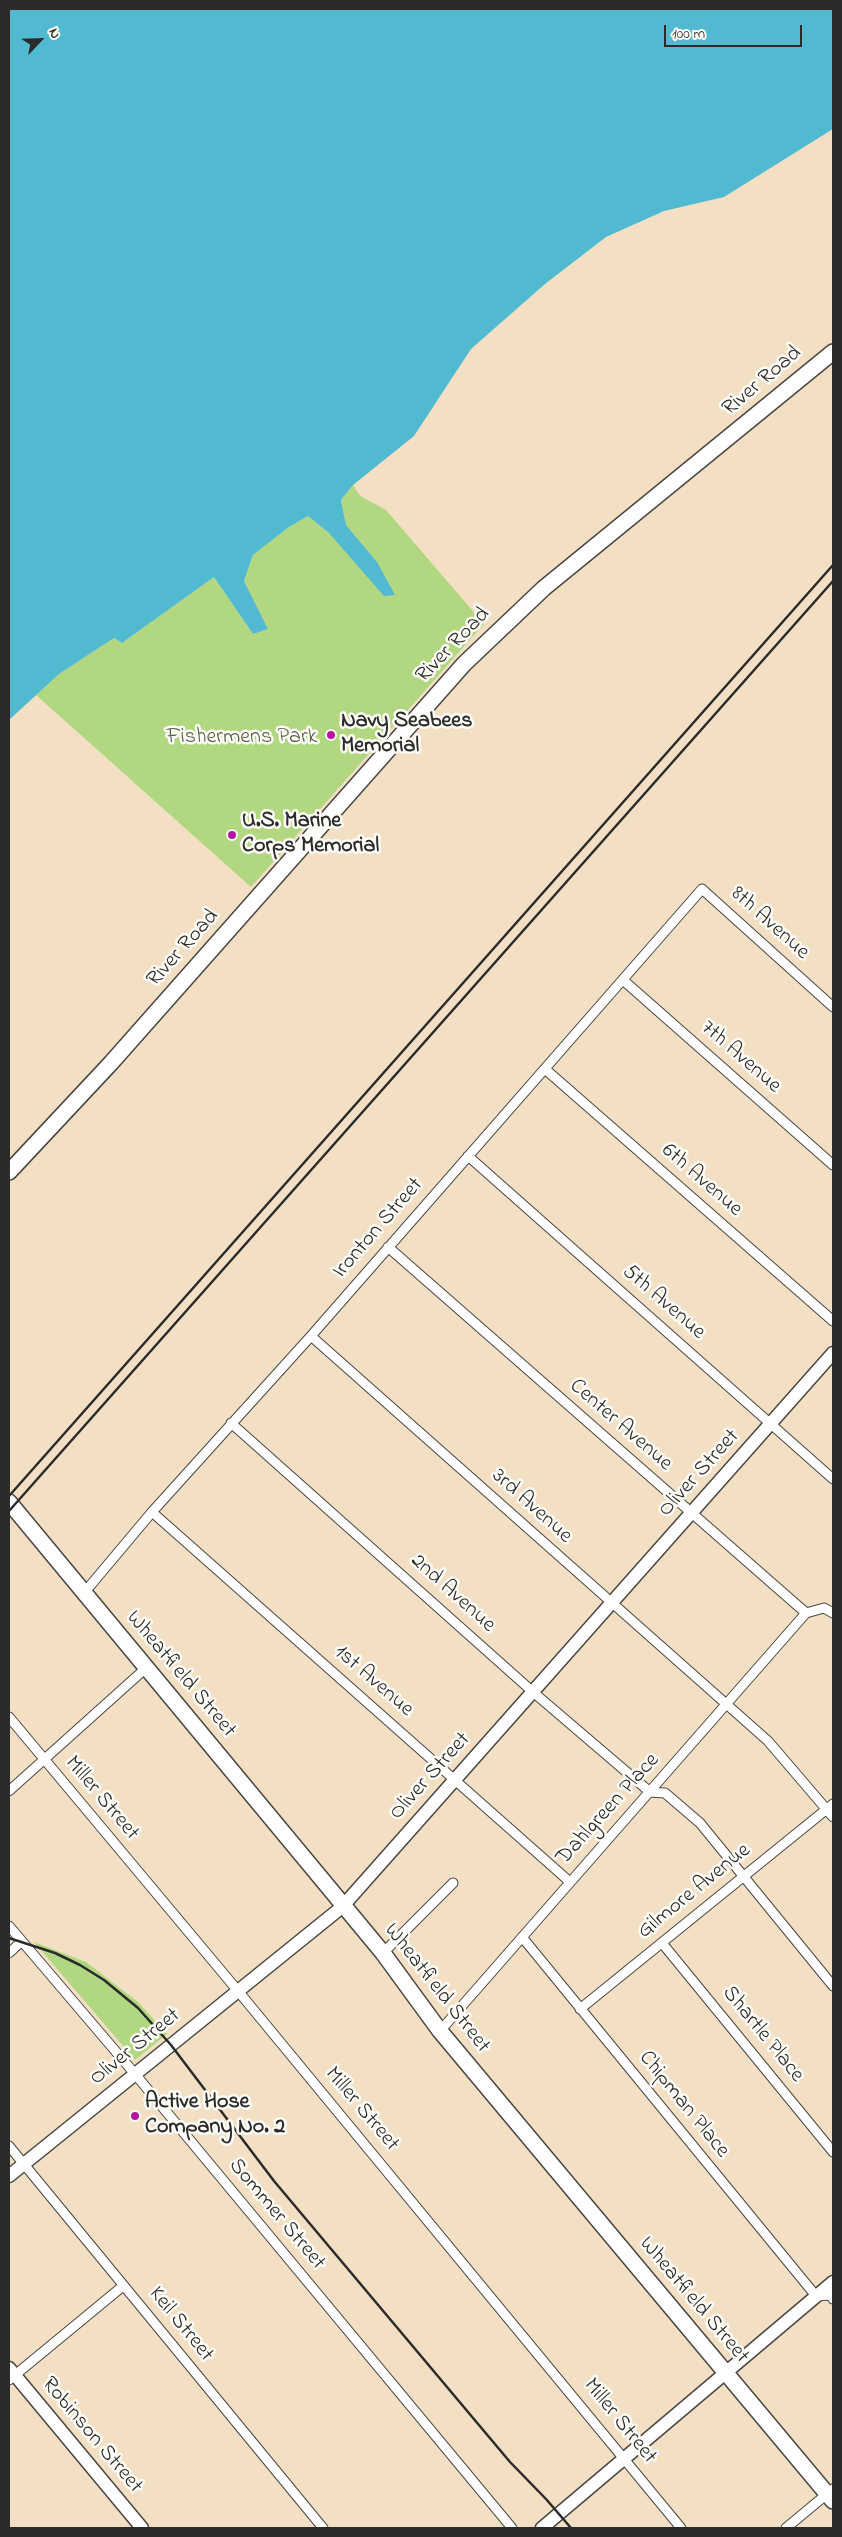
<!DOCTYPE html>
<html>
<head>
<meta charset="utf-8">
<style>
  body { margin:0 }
  #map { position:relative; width:842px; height:2537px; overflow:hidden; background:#f3e0c4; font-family:"Indie Flower",sans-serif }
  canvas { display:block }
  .frame { position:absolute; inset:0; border:10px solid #2b2b2b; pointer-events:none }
  .north { position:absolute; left:15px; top:15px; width:50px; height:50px; -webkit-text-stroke:4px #fdfcf7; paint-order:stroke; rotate:66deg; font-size:14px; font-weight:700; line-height:20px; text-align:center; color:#2b2b2b }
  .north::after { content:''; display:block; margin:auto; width:18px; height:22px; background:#2b2b2b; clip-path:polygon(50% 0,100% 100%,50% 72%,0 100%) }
  .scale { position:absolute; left:664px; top:25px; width:138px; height:22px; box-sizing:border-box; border:2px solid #2b2b2b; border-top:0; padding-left:6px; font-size:15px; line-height:18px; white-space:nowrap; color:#2b2b2b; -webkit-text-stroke:4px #fdfcf7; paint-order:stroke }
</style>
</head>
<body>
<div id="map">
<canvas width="842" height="2537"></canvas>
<div class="frame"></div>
<div class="north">N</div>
<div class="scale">100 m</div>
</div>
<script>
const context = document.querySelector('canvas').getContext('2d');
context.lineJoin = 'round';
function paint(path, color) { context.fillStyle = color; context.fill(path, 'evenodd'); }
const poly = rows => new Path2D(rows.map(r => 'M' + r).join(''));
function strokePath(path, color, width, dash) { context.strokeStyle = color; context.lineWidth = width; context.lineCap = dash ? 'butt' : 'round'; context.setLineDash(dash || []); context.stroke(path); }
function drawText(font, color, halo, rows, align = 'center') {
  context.font = font + ' "Indie Flower",sans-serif'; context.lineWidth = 5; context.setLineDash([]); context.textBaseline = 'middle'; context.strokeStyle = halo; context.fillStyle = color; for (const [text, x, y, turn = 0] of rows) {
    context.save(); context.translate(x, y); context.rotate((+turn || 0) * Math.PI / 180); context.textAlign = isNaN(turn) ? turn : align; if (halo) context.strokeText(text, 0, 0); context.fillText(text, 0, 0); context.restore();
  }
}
paint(poly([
  [353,485,360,496,386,510,484,624,251,887,36,695,59,674,114,638,122,643,214,577,253,634,268,629,244,581,253,555,289,527,308,516,329,533,377,562,346,525,341,500],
  [34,1942,86,1962,138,2002,167,2034,135,2060]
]), '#b1d781');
paint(poly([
  [9,9,833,9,833,129,724,197,664,211,606,237,545,284,471,349,414,436,353,485,341,500,346,525,377,562,395,595,384,596,329,533,308,516,289,527,253,555,244,581,268,629,253,634,214,577,122,643,114,638,59,674,9,720]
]), '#52bad0');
const street = poly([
  [623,980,833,1165],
  [545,1069,833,1321],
  [468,1156,833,1479],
  [388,1247,806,1613,824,1608,833,1613],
  [311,1336,768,1741,833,1817],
  [231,1423,533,1692,650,1792,665,1793,700,1823,833,1986],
  [152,1512,570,1882],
  [84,1593,152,1512,311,1336,702,889,833,1007],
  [9,1717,238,1991,681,2528],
  [9,1791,146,1668],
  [9,1926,135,2074,512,2528],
  [522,1937,816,2296,831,2295,833,2299],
  [662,1943,833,2152],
  [9,1953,21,1942],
  [383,1953,453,1883],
  [580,2009,833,1804],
  [440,2031,806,1613],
  [9,2146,323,2528],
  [9,2380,123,2286],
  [786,2528,833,2489]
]);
const secondary = poly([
  [9,2176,342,1907,833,1353],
  [9,2368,142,2528],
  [542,2528,833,2282]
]);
const primary = poly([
  [9,1172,111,1063,464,664,544,588,833,352],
  [9,1502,383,1953,440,2031,833,2501]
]);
strokePath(street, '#494642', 11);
strokePath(secondary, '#494642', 15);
strokePath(primary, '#494642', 18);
strokePath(street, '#fff', 9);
strokePath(secondary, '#fff', 12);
strokePath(primary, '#fff', 15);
strokePath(poly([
  [9,1496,833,565],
  [9,1511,833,581],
  [9,1938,55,1953,80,1965,104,1980,138,2008,171,2045,274,2181,510,2462,546,2499,571,2528]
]), '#2b2b2b', 2.5);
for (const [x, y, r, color] of [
  [331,735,5,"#b5179e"],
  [232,835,5,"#b5179e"],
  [135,2116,5,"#b5179e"]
]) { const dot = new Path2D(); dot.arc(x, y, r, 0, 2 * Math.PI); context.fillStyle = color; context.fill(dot); strokePath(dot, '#fdfcf7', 2); }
drawText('22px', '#2b2b2b', '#fdfcf7', [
  ["River Road",763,382,-40],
  ["River Road",454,646,-46],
  ["8th Avenue",769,924,42],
  ["River Road",184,949,-48],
  ["7th Avenue",740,1058,41],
  ["6th Avenue",701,1181,41],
  ["Ironton Street",379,1229,-49],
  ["5th Avenue",663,1303,41],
  ["Center Avenue",620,1426,41],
  ["Oliver Street",700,1474,-48],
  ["3rd Avenue",531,1507,42],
  ["2nd Avenue",452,1594,42],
  ["Wheatfield Street",180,1675,50],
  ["1st Avenue",373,1682,41],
  ["Oliver Street",431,1777,-48],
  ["Miller Street",101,1799,50],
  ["Dahlgreen Place",609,1810,-48],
  ["Gilmore Avenue",695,1892,-39],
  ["Wheatfield Street",436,1989,52],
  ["Shartle Place",762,2035,51],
  ["Oliver Street",136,2048,-39],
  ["Chipman Place",683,2105,51],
  ["Miller Street",361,2110,50],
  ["Sommer Street",276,2215,50],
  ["Wheatfield Street",693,2301,50],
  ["Keil Street",180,2325,51],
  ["Miller Street",619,2422,51],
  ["Robinson Street",91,2436,50]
]);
drawText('bold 22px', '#2b2b2b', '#fdfcf7', [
  ["Navy Seabees",341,722],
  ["Memorial",341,747],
  ["U.S. Marine",242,822],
  ["Corps Memorial",242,847],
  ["Active Hose",145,2103],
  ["Company No. 2",145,2128]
], 'left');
drawText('22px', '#535f45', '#fdfcf7', [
  ["Fishermens Park",242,738]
]);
</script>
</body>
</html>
